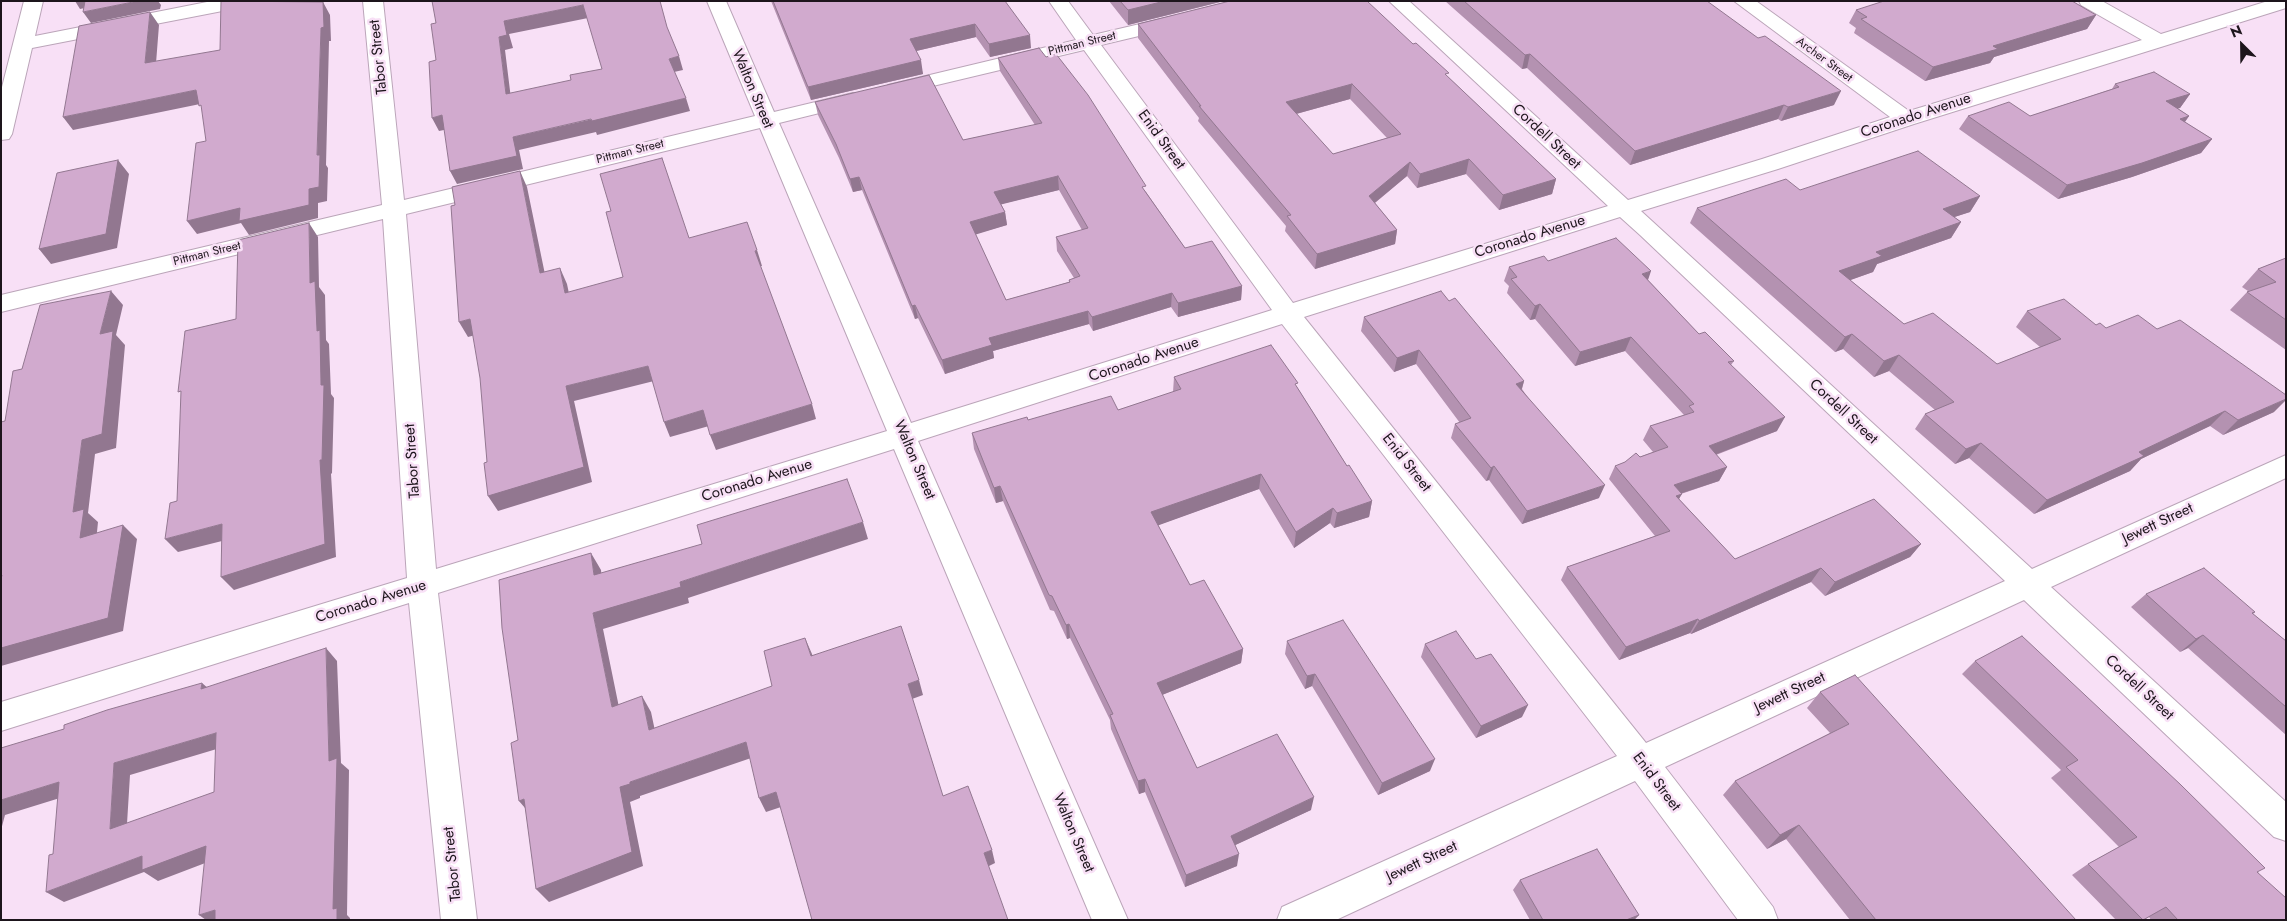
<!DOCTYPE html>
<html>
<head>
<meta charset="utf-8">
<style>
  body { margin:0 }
  #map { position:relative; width:2287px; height:921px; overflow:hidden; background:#f8e0f6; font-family:Jost,sans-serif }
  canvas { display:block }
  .frame { position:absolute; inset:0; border:2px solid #1d151c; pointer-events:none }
  .north { position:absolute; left:2217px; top:20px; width:50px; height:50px; -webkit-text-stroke:4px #f8e0f6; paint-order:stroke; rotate:337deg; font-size:14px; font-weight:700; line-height:20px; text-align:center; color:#1d151c }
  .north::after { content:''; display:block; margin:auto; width:18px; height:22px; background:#1d151c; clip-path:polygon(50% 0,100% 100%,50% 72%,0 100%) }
</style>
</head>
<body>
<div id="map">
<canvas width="2287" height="921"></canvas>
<div class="frame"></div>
<div class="north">N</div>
</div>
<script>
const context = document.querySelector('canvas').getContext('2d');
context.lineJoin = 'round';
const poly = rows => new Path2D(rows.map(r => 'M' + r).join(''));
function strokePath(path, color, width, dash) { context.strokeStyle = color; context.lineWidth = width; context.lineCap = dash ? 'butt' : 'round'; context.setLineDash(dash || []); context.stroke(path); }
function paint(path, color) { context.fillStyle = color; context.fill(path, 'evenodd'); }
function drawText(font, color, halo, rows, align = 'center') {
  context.font = font + ' Jost,sans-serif'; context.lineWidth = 5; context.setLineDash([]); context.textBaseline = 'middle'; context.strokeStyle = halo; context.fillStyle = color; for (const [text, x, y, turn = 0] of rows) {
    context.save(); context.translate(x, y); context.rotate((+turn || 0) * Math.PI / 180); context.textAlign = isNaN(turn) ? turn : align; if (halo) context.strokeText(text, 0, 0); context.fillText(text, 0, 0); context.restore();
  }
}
const minor = poly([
  [24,1,43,1,35,36,212,1,252,1,250,5,243,7,32,48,12,134,9,139,1,140,1,91,24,1],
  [363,1,383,1,404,200,755,116,707,1,726,1,774,112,853,93,860,95,863,99,860,103,779,123,911,423,1272,310,1084,50,895,95,888,93,885,89,888,85,1076,40,1049,1,1068,1,1093,35,1174,16,1181,18,1184,22,1181,26,1101,45,1293,303,1608,206,1389,1,1409,1,1628,200,1762,159,1890,117,1734,1,1756,1,1909,111,2142,40,2081,5,2079,1,2102,1,2161,34,2268,1,2286,1,2286,8,1914,124,1778,169,1641,211,2032,569,2286,455,2286,478,2051,587,2286,802,2286,841,2274,837,2024,600,1665,767,1773,907,1778,920,1738,920,1635,781,1336,920,1277,920,1282,907,1617,756,1282,324,918,441,1128,920,1092,920,894,449,438,593,477,920,441,920,409,603,1,731,1,702,407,578,383,219,1,312,1,295,382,205,363,1],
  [760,128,887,431,436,569,406,214,760,128],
  [1620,217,1640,235,2005,581,1646,743,1304,317,1620,217]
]);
strokePath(minor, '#bba5b9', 2);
paint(minor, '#fff');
paint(poly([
  [771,1,1005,1,1031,48,990,57,976,37,916,51,923,74,811,100],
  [1109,1,1224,1,1128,25],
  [1445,1,1707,1,1834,105,1781,121,1778,119,1630,165,1527,68,1522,69],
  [1856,10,2096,15,2087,29,1994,57,1990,63,1925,81,1854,33,1856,28,1849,23],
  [1138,24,1448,77,1556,179,1552,194,1499,210,1466,174,1417,188,1407,176,1375,203,1397,230,1395,244,1315,269,1285,231,1286,226,1198,121,1199,118,1138,38],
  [1350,99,1387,138,1333,154,1296,114],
  [998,58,1146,192,1185,248,1242,286,1241,300,1178,317,1171,307,1093,331,1089,324,993,351,994,358,945,374,918,318,915,319,862,190,853,192,839,158,818,115,815,102,963,140,1035,125,1000,71],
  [1059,190,1082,230,1056,237,1057,251,1074,278,1069,280,1069,282,1006,300,975,234,1007,225,1005,212,1001,204],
  [2115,84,2190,94,2180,108,2177,108,2189,116,2185,122,2212,139,2201,153,2132,177,2058,199,1959,129,1968,116,2030,116,2112,89],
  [1800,190,1980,196,1970,212,1954,217,1961,222,1951,238,1877,264,1873,272,1850,280,1904,324,1997,364,2040,347,2016,327,2027,311,2096,325,2106,328,2274,412,2223,435,2210,426,2141,459,2130,471,2034,514,1969,458,1955,464,1915,429,1925,414,1935,410,1889,371,1874,377,1843,349,1835,352,1690,223,1697,208],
  [2286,258,2286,350,2230,310,2248,291,2242,287,2258,269],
  [1548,261,1648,280,1699,334,1734,361,1731,365,1777,431,1716,455,1727,467,1719,481,1681,494,1679,499,1735,559,1921,544,1910,557,1825,596,1811,582,1691,634,1690,633,1619,660,1561,580,1567,567,1655,536,1609,479,1615,466,1653,452,1643,440,1650,426,1684,415,1625,351,1575,366,1535,319,1530,320,1507,293,1509,286,1504,281,1509,267],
  [1364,317,1524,381,1522,389,1599,498,1522,524,1489,480,1486,481,1451,438,1455,424,1460,423,1416,364,1394,372,1361,331],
  [1174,377,1297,387,1347,466,1372,501,1369,517,1334,528,1330,523,1294,548,1259,489,1158,525,1190,585,1243,649,1241,663,1162,695,1197,768,1311,810,1235,845,1237,866,1185,887,1145,792,1139,794,1111,729,1110,720,1070,638,1067,639,1054,611,1050,610,1003,501,996,503,974,449,972,433,1118,410,1173,392],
  [2146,594,2255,612,2253,614,2286,641,2286,735,2188,648,2180,652,2131,607],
  [1287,641,1430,771,1378,795,1312,686,1305,689,1285,654],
  [1425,644,1476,659,1522,717,1476,738,1421,657],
  [1975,661,2258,872,2286,920,2151,920,2149,917,2144,920,2116,920,2072,875,2088,864,2119,847,2051,778,2061,770,1962,674],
  [1820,692,2076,920,1850,920,1786,839,1767,849,1723,795,1735,781,1830,733,1807,708],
  [1520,880,1639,915,1634,920,1530,920,1513,890]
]), '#b492b1');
paint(poly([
  [75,1,91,1,94,6,80,9],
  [138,1,158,1,161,5,160,9,91,23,83,12],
  [1165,1,1224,1,1128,25,1128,10],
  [323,2,330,15,331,41,329,41,326,165,328,168,327,201,318,203,318,218,249,235,241,223,197,234,187,221,309,189,317,155,321,28],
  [583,5,588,18,509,34,513,48,505,50,512,107,506,94,499,37,504,21],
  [150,12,159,25,155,76,145,63],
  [2096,15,2087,29,1994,57,1990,63,1925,81,1933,67,1993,46],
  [975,24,976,37,912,52,910,39],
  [1030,35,1031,48,990,57,989,44],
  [1530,54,1527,68,1522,69,1525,55],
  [679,56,683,70,674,72,669,59],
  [921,60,923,74,811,100,808,87],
  [1352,84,1350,99,1285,117,1286,102],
  [196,90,205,103,73,130,63,117],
  [1841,91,1834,105,1781,121,1788,107],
  [2190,94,2180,108,2156,115,2166,101],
  [686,98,690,111,597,135,596,132,519,150,523,169,457,184,450,171,513,137],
  [1784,105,1778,119,1630,165,1635,151],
  [442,115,449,129,439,131,432,118],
  [2189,116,2179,130,2180,119],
  [2212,139,2201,153,2132,177,2058,199,2067,185],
  [1469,159,1466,174,1417,188,1420,174],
  [118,160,129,174,117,248,51,264,39,249],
  [1410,162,1407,176,1366,210,1369,196],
  [520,171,527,187,548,289,540,273],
  [1058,176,1059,190,995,206,994,192],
  [859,177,862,190,853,192,850,179],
  [1556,179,1552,194,1499,210,1503,195],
  [1980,196,1970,212,1933,224,1943,209],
  [1005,212,1007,225,971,236,970,222],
  [1961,222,1951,238,1877,264,1873,272,1831,287,1839,271,1876,252],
  [309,223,318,237,319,287,325,295,326,340,329,344,331,394,334,398,332,473,331,474,336,557,234,590,221,577,320,460,321,385,317,331,310,283],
  [1397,230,1395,244,1315,269,1317,254],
  [757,250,762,266,760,266,755,251],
  [560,268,567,284,572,308,565,293],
  [1651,271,1646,286,1642,274],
  [1242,286,1241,300,1178,317,1178,303],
  [111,291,123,305,116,335,125,345,116,448,95,454,88,513,98,522,95,552,80,538,73,512,82,440,100,334],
  [1172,293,1171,307,1093,331,1092,317],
  [1540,304,1535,319,1530,320,1535,306],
  [915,305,918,318,915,319,912,306],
  [1088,311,1089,324,993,351,994,358,945,374,942,360,989,338],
  [470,319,479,334,468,337,459,322],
  [1852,334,1843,349,1835,352,1845,337],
  [1631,337,1625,351,1575,366,1580,352],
  [1419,350,1416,364,1394,372,1397,358],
  [1899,355,1889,371,1874,377,1884,361],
  [648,366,654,381,574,401,592,482,498,511,488,496,566,386],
  [1524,381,1520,395,1516,384],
  [2286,399,2286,400,2274,412,2223,435,2238,420],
  [812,404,816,419,716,450,710,435],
  [703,410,709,426,670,437,664,422],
  [2225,411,2210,426,2141,459,2130,471,2034,514,2047,500,2139,452],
  [1785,417,1777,431,1701,460,1709,446],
  [1981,443,1969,458,1955,464,1966,449],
  [1494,466,1489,480,1486,481,1491,468],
  [1727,467,1719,481,1667,498,1674,485],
  [1261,474,1259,489,1151,528,1151,512],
  [1605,485,1599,498,1522,524,1527,511],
  [1000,486,1003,501,996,503,994,488],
  [1682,494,1674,507,1676,496],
  [1372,501,1369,517,1334,528,1337,513],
  [1333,508,1330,523,1294,548,1296,532],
  [863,522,868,539,688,598,689,603,603,629,622,722,612,707,593,613,680,582],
  [222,524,234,538,178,552,165,539],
  [123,525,137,539,123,631,1,666,1,648],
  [1921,544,1910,557,1825,596,1835,582],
  [591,553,601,570,603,591,594,575],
  [1821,568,1811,582,1691,634,1699,621],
  [1698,619,1690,633,1619,660,1626,647],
  [1069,624,1070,638,1067,639,1066,625],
  [2203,635,2188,648,2180,652,2196,639],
  [805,638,812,654,817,672,811,656],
  [326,648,337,661,341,763,349,770,347,915,350,918,350,920,337,920,333,909],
  [1243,649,1241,663,1157,697,1157,683],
  [1315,674,1312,686,1305,689,1307,676],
  [919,680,923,695,912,699,908,684],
  [202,683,216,695,201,689],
  [642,696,651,712,658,745,649,730],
  [1528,705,1522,717,1476,738,1481,726],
  [216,733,230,745,130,775,126,840,110,829,114,763],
  [746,742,754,757,640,796,640,798,630,802,643,866,549,902,536,889,620,787,630,782],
  [1435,759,1430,771,1378,795,1382,783],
  [1145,779,1145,792,1139,794,1138,781],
  [59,782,76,793,5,815,1,830,1,800],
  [776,792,784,806,766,812,759,798],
  [1314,797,1311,810,1229,848,1231,836],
  [524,799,531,815,519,801],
  [1799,825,1786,839,1767,849,1780,835],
  [206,846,221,857,158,881,144,872,64,902,46,892,142,856],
  [992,850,995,863,987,867,984,853],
  [1239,854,1237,866,1185,887,1186,875],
  [215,910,229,920,206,920,199,915],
  [1639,915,1634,920,1626,920]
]), '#927790');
const building = poly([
  [85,1,138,1,83,12,85,1],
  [221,1,323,2,324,27,321,28,317,155,320,155,319,187,309,189,309,205,239,221,240,208,187,221,196,143,206,141,201,105,199,106,196,90,63,117,79,26,150,12,145,63,220,50,221,1],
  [432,1,660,1,667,27,679,56,669,59,686,98,592,121,591,119,513,137,517,156,450,171,442,115,432,118,429,62,436,60,431,24,436,23,432,1],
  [583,5,602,69,570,75,571,80,506,94,499,37,507,35,504,21,583,5],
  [773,1,1005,1,1030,35,989,44,975,24,910,39,921,60,808,87,773,1],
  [1120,1,1165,1,1128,10,1120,1],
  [1230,1,1367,1,1413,44,1416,43,1449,73,1445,74,1556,179,1503,195,1469,159,1420,174,1410,162,1369,196,1397,230,1317,254,1287,216,1291,215,1199,106,1201,106,1138,24,1230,1],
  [1352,84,1401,134,1333,154,1286,102,1352,84],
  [1464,1,1707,1,1758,38,1765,36,1841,91,1788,107,1784,105,1635,151,1530,54,1525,55,1464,1],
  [1884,1,2072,1,2096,15,1993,46,1998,49,1933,67,1861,19,1867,17,1856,10,1884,1],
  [1039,48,1046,57,1056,54,1088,95,1146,186,1142,187,1185,248,1212,241,1242,286,1178,303,1172,293,1092,317,1088,311,989,338,992,345,942,360,915,305,912,306,859,177,850,179,836,144,815,102,929,75,963,140,1042,123,998,58,1039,48],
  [1058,176,1088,228,1056,237,1080,276,1069,280,1070,282,1006,300,970,222,1005,212,994,192,1058,176],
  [2154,72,2190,94,2166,101,2189,116,2180,119,2212,139,2142,163,2067,185,1968,116,2009,102,2030,116,2119,87,2115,84,2154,72],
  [1918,151,1980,196,1943,209,1961,222,1876,252,1882,256,1839,271,1904,324,1933,313,1997,364,2061,339,2027,311,2064,299,2096,325,2100,323,2106,328,2138,315,2157,329,2180,320,2286,395,2286,399,2238,420,2225,411,2139,452,2144,456,2047,500,1981,443,1966,449,1925,414,1954,402,1899,355,1884,361,1852,334,1845,337,1697,208,1786,179,1800,190,1918,151],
  [662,158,689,238,747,222,757,250,755,251,812,404,710,435,703,410,664,422,648,366,566,386,584,467,488,496,484,463,487,462,480,378,470,319,459,322,451,206,455,205,452,187,520,171,540,273,560,268,565,293,623,277,606,212,611,211,600,174,662,158],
  [118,160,106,234,39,249,57,173,118,160],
  [309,223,310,283,315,281,317,331,320,330,321,385,324,385,322,460,320,460,325,544,221,577,222,524,165,539,170,503,177,501,181,391,178,392,185,331,236,319,238,240,309,223],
  [1616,238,1651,271,1642,274,1699,334,1705,332,1734,361,1728,362,1785,417,1709,446,1727,467,1674,485,1682,494,1676,496,1735,559,1874,499,1921,544,1835,582,1821,568,1699,621,1698,619,1626,647,1567,567,1670,531,1615,466,1625,462,1636,453,1640,457,1668,447,1650,426,1694,412,1689,406,1694,404,1631,337,1580,352,1540,304,1535,306,1511,279,1517,277,1509,267,1544,256,1548,261,1616,238],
  [2286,258,2286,320,2247,292,2276,282,2258,269,2286,258],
  [111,291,100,334,113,331,102,434,82,440,73,512,84,509,80,538,123,525,108,618,1,648,1,579,2,575,1,575,1,422,5,421,13,371,22,369,40,305,111,291],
  [1441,291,1449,301,1455,298,1524,381,1516,384,1605,485,1527,511,1494,466,1491,468,1455,424,1471,418,1419,350,1397,358,1364,317,1441,291],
  [1271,345,1298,383,1295,384,1347,466,1349,465,1372,501,1337,513,1333,508,1296,532,1261,474,1151,512,1190,585,1204,580,1243,649,1157,683,1197,768,1277,734,1314,797,1231,836,1239,854,1186,875,1145,779,1138,781,1110,715,1113,714,1069,624,1066,625,1052,596,1049,595,1000,486,994,488,972,433,1027,417,1028,420,1111,396,1118,410,1181,389,1174,377,1271,345],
  [847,479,863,522,680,582,681,587,593,613,612,707,642,696,649,730,772,686,764,651,805,638,811,656,901,626,919,680,908,684,943,796,968,786,992,850,984,853,1008,920,812,920,776,792,759,798,746,742,630,782,630,784,620,787,632,852,536,889,524,799,519,801,511,743,518,740,502,628,499,580,591,553,594,575,702,544,697,525,847,479],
  [2204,568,2255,612,2252,613,2286,641,2286,707,2203,635,2196,639,2146,594,2204,568],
  [1343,620,1435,759,1382,783,1315,674,1307,676,1287,641,1343,620],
  [1456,631,1476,659,1491,654,1528,705,1481,726,1425,644,1456,631],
  [2022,636,2181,785,2265,868,2257,872,2286,898,2286,920,2178,920,2166,907,2143,920,2088,864,2137,837,2066,767,2078,760,1975,661,2022,636],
  [326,648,329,761,337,758,333,909,337,908,337,920,215,920,215,910,199,915,206,846,142,870,142,856,46,892,49,855,53,854,59,782,1,800,1,748,64,729,64,725,107,710,202,683,201,689,326,648],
  [216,733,214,792,110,829,114,763,216,733],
  [1855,675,2076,920,1876,920,1799,825,1780,835,1735,781,1849,724,1820,692,1855,675],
  [1597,849,1639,915,1626,920,1543,920,1520,880,1597,849]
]);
paint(building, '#d1aace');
strokePath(building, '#927790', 1);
drawText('12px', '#1d151c', '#f8e0f6', [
  ["Pittman Street",1082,44,-14],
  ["Archer Street",1824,60,36],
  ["Pittman Street",630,152,-14],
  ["Pittman Street",207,254,-14]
]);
drawText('15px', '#1d151c', '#f8e0f6', [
  ["Tabor Street",379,57,-96],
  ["Walton Street",752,89,67],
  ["Coronado Avenue",1916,116,-18],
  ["Cordell Street",1546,137,43],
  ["Enid Street",1161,140,54],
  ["Coronado Avenue",1530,237,-17],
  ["Coronado Avenue",1144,360,-18],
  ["Cordell Street",1843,412,43],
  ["Walton Street",914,460,67],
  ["Tabor Street",413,461,-94],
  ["Enid Street",1406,463,52],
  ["Coronado Avenue",757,481,-17],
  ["Jewett Street",2158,524,-25],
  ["Coronado Avenue",371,602,-17],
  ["Cordell Street",2139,688,43],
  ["Jewett Street",1790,693,-25],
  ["Enid Street",1656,782,53],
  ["Walton Street",1073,833,67],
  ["Jewett Street",1422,862,-25],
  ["Tabor Street",453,864,-96]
]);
</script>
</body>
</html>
